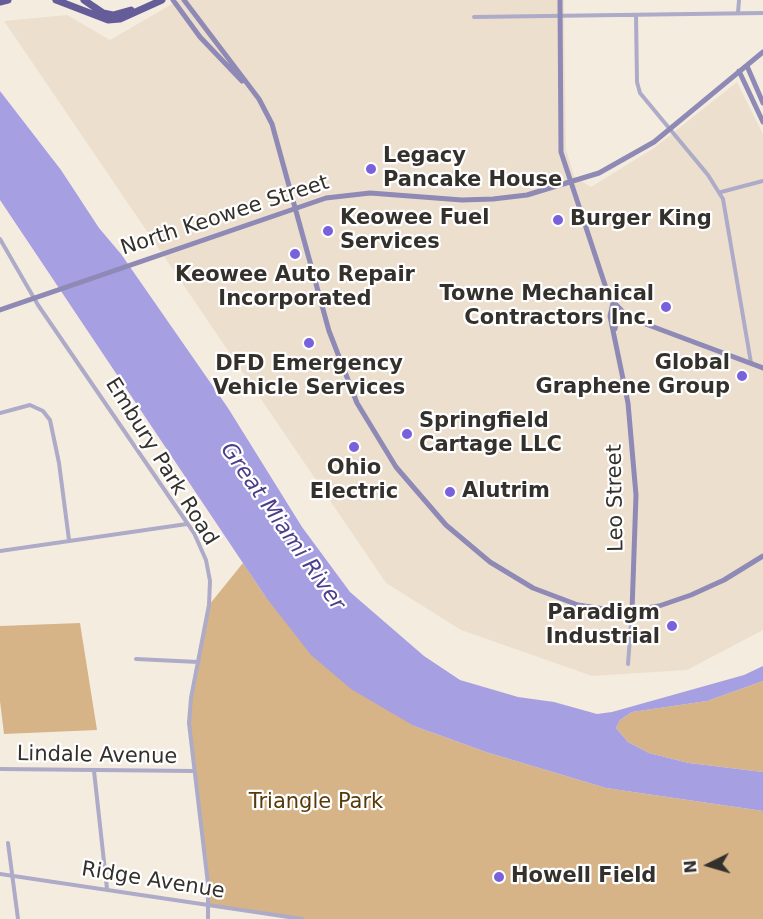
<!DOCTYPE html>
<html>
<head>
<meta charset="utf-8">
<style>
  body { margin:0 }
  #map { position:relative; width:763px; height:919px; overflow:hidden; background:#f5ece0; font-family:"DejaVu Sans",sans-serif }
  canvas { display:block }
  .north { position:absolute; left:679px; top:835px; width:60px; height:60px; -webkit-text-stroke:4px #fff; paint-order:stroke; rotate:265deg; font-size:16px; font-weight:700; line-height:24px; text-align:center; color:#34302c }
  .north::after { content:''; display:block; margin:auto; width:21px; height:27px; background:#34302c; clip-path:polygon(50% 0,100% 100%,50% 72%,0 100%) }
</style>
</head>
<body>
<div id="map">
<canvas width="763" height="919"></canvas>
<div class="north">N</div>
</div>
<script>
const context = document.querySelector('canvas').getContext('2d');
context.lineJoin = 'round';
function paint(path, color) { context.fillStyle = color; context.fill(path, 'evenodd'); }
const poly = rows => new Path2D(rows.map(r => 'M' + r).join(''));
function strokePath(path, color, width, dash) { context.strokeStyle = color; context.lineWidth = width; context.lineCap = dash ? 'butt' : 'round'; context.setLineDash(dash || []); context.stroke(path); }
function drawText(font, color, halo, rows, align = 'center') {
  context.font = font + ' "DejaVu Sans",sans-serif'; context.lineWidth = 4.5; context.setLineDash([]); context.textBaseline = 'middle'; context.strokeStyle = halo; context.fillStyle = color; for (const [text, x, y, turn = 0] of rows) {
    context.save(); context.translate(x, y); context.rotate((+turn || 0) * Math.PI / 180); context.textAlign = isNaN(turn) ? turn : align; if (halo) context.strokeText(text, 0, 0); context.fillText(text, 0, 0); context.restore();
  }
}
paint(poly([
  [179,0,564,0,566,149,574,176,591,187,654,148,737,82,763,134,763,630,687,670,592,676,461,630,386,583,4,21,67,15,110,40]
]), '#eddfcd');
paint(poly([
  [243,563,265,596,414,726,486,752,606,788,763,811,763,919,302,919,209,904,189,711,209,605],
  [80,623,97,730,4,734,0,701,0,626],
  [763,681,763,772,689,763,649,753,628,742,616,728,620,720,632,712,707,701]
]), '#d6b488');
paint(poly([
  [0,91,61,170,99,228,121,254,228,408,302,527,350,592,424,656,460,680,518,697,554,702,597,714,612,712,744,675,763,666,763,681,707,701,632,712,620,720,616,728,628,742,649,753,689,763,763,772,763,811,606,788,486,752,414,726,351,689,311,655,265,596,0,200]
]), '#a69fe1');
strokePath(poly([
  [738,13,739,0],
  [636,15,637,82,640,93,708,175,723,199,751,363],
  [474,17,763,13],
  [721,192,763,181],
  [0,239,38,305,194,533,206,560,210,581,209,605,191,698,189,723,208,884,208,919],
  [0,413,30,405,43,411,50,420,59,463,69,540],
  [0,551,187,524],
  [136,659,198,662],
  [628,664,632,611],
  [0,769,194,771],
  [94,771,107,889],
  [8,843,18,919],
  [0,874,302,919]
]), '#adabc8', 4);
strokePath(poly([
  [173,0,200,37,242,81],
  [184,0,259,99,272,124,329,331,357,403,396,467,446,525,490,562,533,588,578,605,623,612,659,606,691,595,724,580,763,556],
  [560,0,561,152,609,297,623,312,643,323,763,368],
  [747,66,763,103],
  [739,71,763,122],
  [613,303,610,316,628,403,636,495,632,611],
  [0,310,326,198,370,193,462,200,493,199,527,195,599,173,654,142,763,52],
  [615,329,616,322,623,312]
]), '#8e8ab5', 5);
strokePath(poly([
  [56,0,108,20,120,19,162,0],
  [84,0,103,13,113,15,131,10],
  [0,2,8,0]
]), '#655d99', 7);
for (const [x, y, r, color] of [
  [371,169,6,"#7961dc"],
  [558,220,6,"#7961dc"],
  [328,231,6,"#7961dc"],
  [295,254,6,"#7961dc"],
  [666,307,6,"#7961dc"],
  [309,343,6,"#7961dc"],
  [742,376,6,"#7961dc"],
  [407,434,6,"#7961dc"],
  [354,447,6,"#7961dc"],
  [450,492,6,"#7961dc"],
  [672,626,6,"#7961dc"],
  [499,877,6,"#7961dc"]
]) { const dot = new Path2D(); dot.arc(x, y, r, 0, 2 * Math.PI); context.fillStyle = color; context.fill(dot); strokePath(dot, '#fff', 2); }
drawText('bold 21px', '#34302c', '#fff', [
  ["Legacy",383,157],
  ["Pancake House",383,181],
  ["Keowee Fuel",340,219],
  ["Services",340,243],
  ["Burger King",570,220],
  ["Keowee Auto Repair",295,276,"center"],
  ["Incorporated",295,300,"center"],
  ["Towne Mechanical",654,295,"right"],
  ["Contractors Inc.",654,319,"right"],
  ["Global",730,364,"right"],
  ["Graphene Group",730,388,"right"],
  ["DFD Emergency",309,365,"center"],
  ["Vehicle Services",309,389,"center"],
  ["Springfield",419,422],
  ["Cartage LLC",419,446],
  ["Ohio",354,469,"center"],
  ["Electric",354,493,"center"],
  ["Alutrim",462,492],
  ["Paradigm",660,614,"right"],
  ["Industrial",660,638,"right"],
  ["Howell Field",511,877]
], 'left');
drawText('21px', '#34302c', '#fff', [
  ["North Keowee Street",225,216,-18],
  ["Embury Park Road",161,462,58],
  ["Leo Street",616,498,-91],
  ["Lindale Avenue",97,756,1],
  ["Ridge Avenue",153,881,9]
]);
drawText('21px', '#583a09', '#fff', [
  ["Triangle Park",316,803]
]);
drawText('italic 22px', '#4d3e8c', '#fff', [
  ["Great Miami River",282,527,55]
]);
</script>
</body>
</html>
